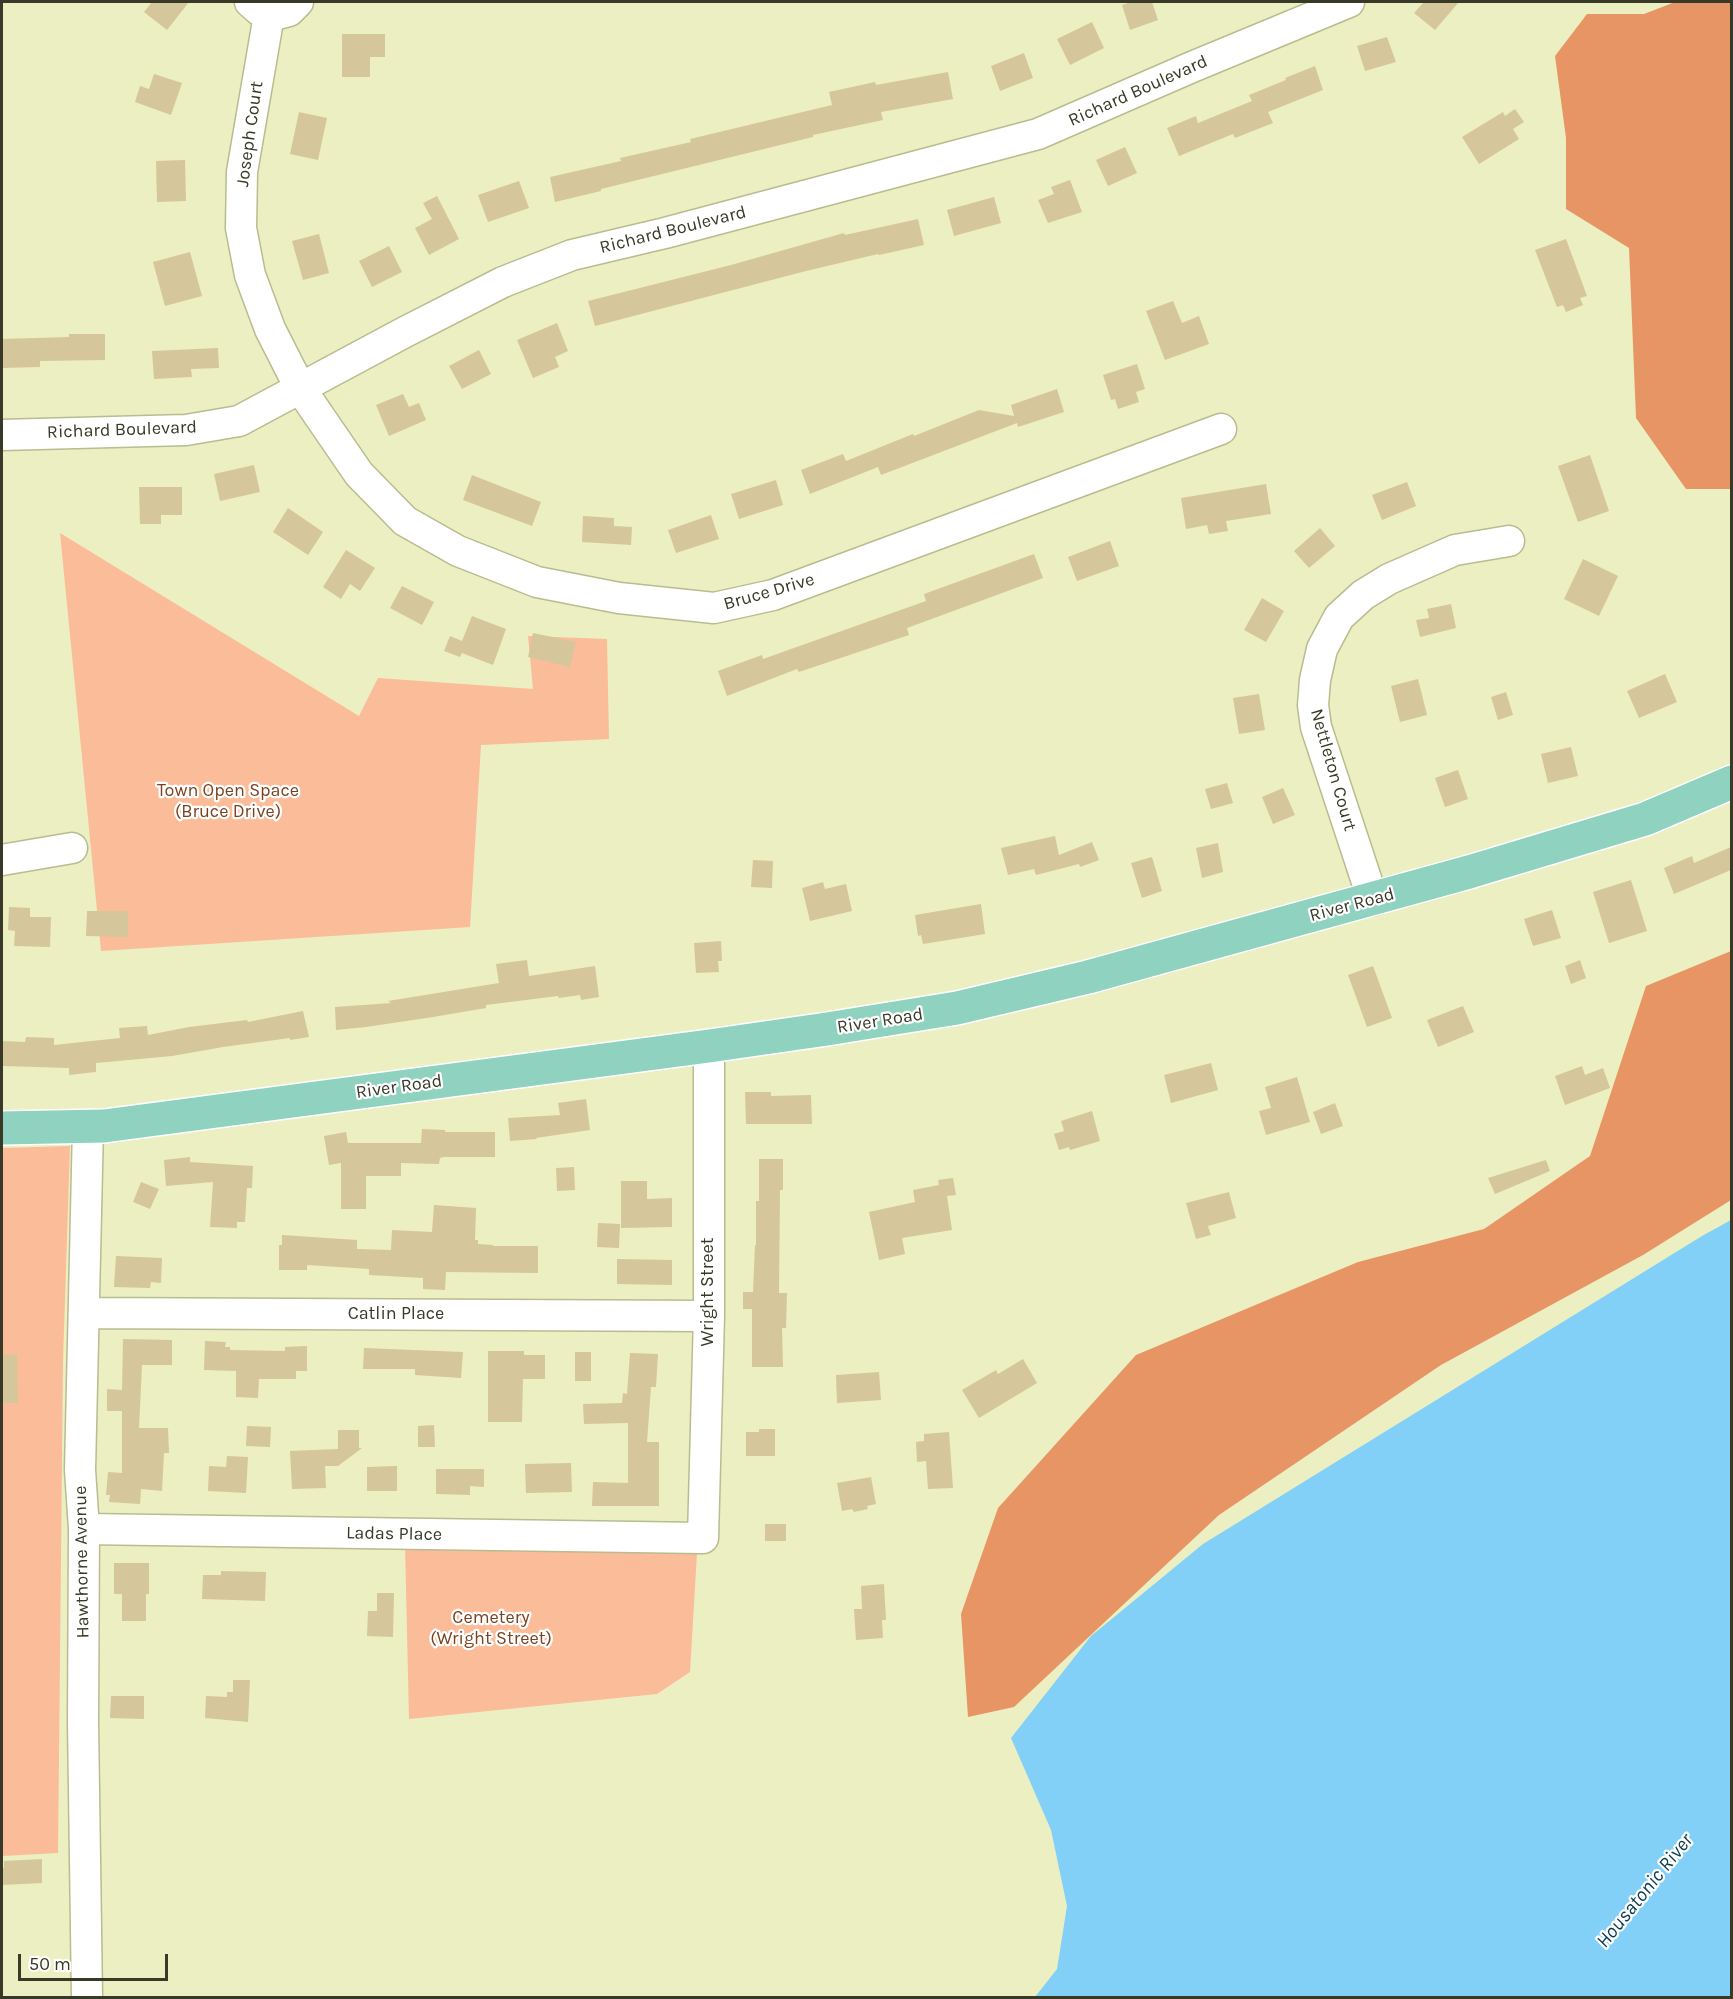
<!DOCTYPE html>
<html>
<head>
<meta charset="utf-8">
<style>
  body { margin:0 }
  #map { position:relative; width:1733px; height:1999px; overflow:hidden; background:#ecefc1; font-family:Karla,sans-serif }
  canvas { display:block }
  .frame { position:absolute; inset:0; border:3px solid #383927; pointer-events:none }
  .scale { position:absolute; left:18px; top:1954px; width:150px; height:27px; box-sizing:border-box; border:3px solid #383927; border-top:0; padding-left:8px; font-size:18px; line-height:21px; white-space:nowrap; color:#383927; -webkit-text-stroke:4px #fff; paint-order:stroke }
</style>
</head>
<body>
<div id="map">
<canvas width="1733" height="1999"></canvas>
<div class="frame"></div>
<div class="scale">50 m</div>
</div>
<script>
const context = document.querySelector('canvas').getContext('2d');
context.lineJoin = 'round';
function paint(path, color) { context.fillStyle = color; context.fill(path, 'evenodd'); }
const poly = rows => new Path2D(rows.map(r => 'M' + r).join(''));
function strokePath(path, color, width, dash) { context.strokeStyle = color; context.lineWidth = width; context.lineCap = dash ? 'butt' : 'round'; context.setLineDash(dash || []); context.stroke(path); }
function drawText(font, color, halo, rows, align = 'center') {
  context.font = font + ' Karla,sans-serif'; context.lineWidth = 4.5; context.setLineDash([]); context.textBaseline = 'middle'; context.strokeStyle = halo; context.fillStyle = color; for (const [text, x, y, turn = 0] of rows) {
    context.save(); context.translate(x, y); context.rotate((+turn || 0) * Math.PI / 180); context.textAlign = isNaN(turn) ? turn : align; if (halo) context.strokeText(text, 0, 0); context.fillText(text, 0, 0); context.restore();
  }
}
paint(poly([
  [60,533,359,716,378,678,533,689,528,636,607,639,609,739,481,745,470,927,101,951],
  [70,1146,63,1361,58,1853,2,1856,2,1148],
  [405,1544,697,1553,690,1672,657,1694,409,1719]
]), '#fbbc99');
paint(poly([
  [1675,2,1731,2,1731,489,1686,489,1636,418,1629,248,1566,209,1566,138,1555,56,1587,14,1644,14],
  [1731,951,1731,1200,1643,1255,1441,1365,1219,1515,1014,1707,968,1717,961,1614,998,1508,1136,1355,1358,1262,1484,1229,1590,1156,1646,986]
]), '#e79564');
paint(poly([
  [1731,1220,1731,1997,1035,1997,1057,1969,1067,1906,1051,1830,1011,1738,1091,1636,1203,1544,1702,1236]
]), '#82d0f7');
paint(poly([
  [152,2,189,2,167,30,144,12],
  [1131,2,1152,2,1158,20,1130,30,1122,5],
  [1424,2,1459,2,1435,30,1414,13],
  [1092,22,1104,48,1070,65,1057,39],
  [342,34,385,34,385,57,370,57,370,77,342,77],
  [1387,37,1396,62,1365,71,1357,46],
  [1024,53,1033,78,1000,91,991,66],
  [1315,66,1323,90,1268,112,1273,123,1235,138,1233,134,1179,156,1167,128,1196,116,1198,123,1252,101,1249,95,1286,80,1285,78],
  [948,72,953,99,881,112,883,120,813,135,813,137,601,189,601,191,555,202,550,177,621,161,620,158,691,142,690,139,832,105,829,92,875,82,876,85],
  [154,74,182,83,171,115,135,102,140,86,149,89],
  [1515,109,1524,122,1513,129,1519,139,1479,164,1462,137,1503,112,1505,116],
  [299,112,327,118,318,160,290,154],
  [1125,147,1137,173,1108,186,1096,160],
  [185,160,186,201,157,202,156,161],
  [1070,180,1082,212,1048,223,1038,200,1054,194,1051,187],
  [519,181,529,208,488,222,478,195],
  [437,196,459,239,429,255,415,228,432,219,423,203],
  [994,197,1001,223,954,236,947,210],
  [918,219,924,245,879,255,878,254,806,271,595,326,588,301,731,265,844,233,845,235],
  [319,234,329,273,303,280,292,241],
  [1566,239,1587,296,1580,298,1583,305,1566,312,1563,305,1557,307,1535,250],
  [389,246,402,272,372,287,359,261],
  [190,252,202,296,165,306,153,262],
  [1173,301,1182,323,1199,316,1209,344,1165,360,1146,311],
  [557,323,568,351,555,357,559,367,533,378,517,340],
  [69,334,105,334,105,360,40,361,40,367,2,368,2,339,69,337],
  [218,348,219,368,191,369,192,377,154,379,152,351],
  [479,350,491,374,462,389,449,366],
  [1137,364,1145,389,1136,392,1139,402,1118,409,1115,399,1111,400,1103,375],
  [1057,389,1064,412,1018,427,1017,423,881,475,878,467,810,494,801,470,843,454,846,461,913,434,914,436,979,410,1014,416,1011,405],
  [403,394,409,407,419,403,426,420,389,436,376,405],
  [1590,455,1609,511,1578,522,1558,466],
  [254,465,260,492,220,501,214,474],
  [472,475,541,502,532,526,463,500],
  [776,480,783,505,739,519,731,494],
  [1407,482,1416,506,1382,520,1372,495],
  [1266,484,1271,514,1226,521,1228,531,1209,534,1207,525,1186,529,1181,498],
  [139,487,182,487,182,515,161,515,161,524,140,524],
  [288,508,323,532,308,555,273,532],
  [711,515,719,539,676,553,668,530],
  [583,516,614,518,614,526,632,527,631,545,582,542],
  [1320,528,1335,546,1309,568,1294,551],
  [1110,541,1119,566,1077,581,1068,557],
  [346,550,375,568,360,591,350,584,341,599,323,587],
  [1034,554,1043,578,907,628,909,635,799,672,797,669,727,696,718,671,762,655,763,659,926,601,924,594],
  [1583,559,1618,576,1599,616,1564,599],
  [402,586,434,602,422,625,390,608],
  [1262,598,1284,611,1266,642,1244,630],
  [1451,604,1456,628,1420,637,1416,620,1429,618,1427,609],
  [472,616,506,629,493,665,462,653,460,657,444,651,450,636,462,641],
  [533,633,576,642,570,667,528,657],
  [1665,674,1677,702,1639,718,1627,691],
  [1418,679,1427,715,1400,722,1391,686],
  [1506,692,1513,715,1498,720,1491,697],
  [1259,694,1265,730,1239,734,1233,698],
  [1571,747,1578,776,1548,783,1541,754],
  [1458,770,1468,799,1445,807,1435,778],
  [1227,783,1233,803,1211,809,1205,789],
  [1283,788,1295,815,1273,824,1262,797],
  [1055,836,1059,855,1092,842,1099,860,1080,867,1079,864,1036,875,1034,869,1008,875,1001,848],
  [1218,843,1223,872,1202,878,1196,848],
  [1731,847,1731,870,1674,894,1664,868,1692,856,1694,863],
  [1152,857,1162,891,1142,898,1131,863],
  [753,860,773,861,772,888,751,887],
  [1631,880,1647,931,1609,943,1593,892],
  [823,882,825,889,846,884,852,911,810,921,802,888],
  [981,904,985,934,923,944,921,935,918,936,915,915],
  [9,907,30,908,30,917,51,917,50,947,14,946,15,931,8,930],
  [1552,910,1561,938,1533,946,1524,919],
  [87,911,128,911,128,937,86,936],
  [721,941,722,961,718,961,719,972,696,973,694,943],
  [527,960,529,976,595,966,599,997,581,1000,580,995,559,998,558,996,486,1005,486,1008,433,1017,366,1027,336,1030,335,1007,391,1003,388,1001,499,983,496,964],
  [1580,960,1586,978,1571,984,1565,966],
  [1373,966,1392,1018,1367,1027,1348,975],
  [1463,1006,1474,1032,1438,1047,1427,1020],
  [303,1011,309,1037,290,1040,290,1038,223,1047,172,1056,96,1063,96,1072,69,1075,69,1068,2,1066,2,1041,25,1042,26,1037,54,1038,54,1045,120,1038,119,1028,147,1026,148,1035,189,1027,247,1020,248,1022],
  [1211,1063,1218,1090,1171,1103,1164,1075],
  [1582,1066,1585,1075,1603,1068,1610,1088,1565,1105,1555,1076],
  [1297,1077,1310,1122,1266,1135,1259,1111,1271,1108,1265,1087],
  [745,1092,771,1092,771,1096,811,1095,812,1124,746,1124],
  [586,1099,590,1130,536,1138,537,1139,510,1141,508,1118,560,1115,558,1103],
  [1335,1103,1343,1126,1321,1134,1313,1112],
  [1092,1111,1100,1141,1070,1150,1069,1147,1059,1150,1054,1134,1064,1131,1061,1121],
  [422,1129,445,1130,445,1132,495,1132,495,1157,444,1157,440,1158,439,1164,401,1163,401,1176,366,1176,366,1209,341,1209,341,1163,329,1165,324,1136,346,1132,348,1143,421,1143],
  [190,1157,190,1162,253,1166,252,1188,247,1188,245,1222,237,1222,237,1228,210,1227,213,1182,166,1186,164,1160],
  [759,1159,783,1159,783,1190,780,1190,779,1293,787,1293,786,1328,782,1328,783,1367,752,1367,752,1309,743,1309,743,1292,753,1292,755,1245,756,1245,756,1201,759,1201],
  [1546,1160,1550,1171,1495,1194,1488,1178],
  [574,1167,575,1190,557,1191,556,1168],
  [953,1178,956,1195,947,1196,952,1230,902,1238,905,1254,879,1260,869,1212,915,1202,913,1190,939,1185,938,1180],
  [621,1181,647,1181,647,1199,672,1198,672,1227,621,1228],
  [141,1182,159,1189,150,1209,133,1202],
  [1229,1192,1236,1218,1208,1226,1211,1235,1196,1239,1186,1203],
  [434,1205,476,1208,475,1240,478,1240,478,1244,493,1245,493,1246,538,1246,538,1273,446,1272,445,1290,423,1289,423,1278,369,1275,369,1269,307,1265,307,1270,279,1270,279,1245,282,1245,282,1235,357,1240,357,1249,391,1250,392,1230,432,1232],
  [598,1223,620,1224,619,1248,597,1247],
  [116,1256,162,1258,161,1283,151,1282,150,1288,114,1287],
  [617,1259,672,1260,672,1285,617,1284],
  [123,1339,172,1340,172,1365,142,1365,139,1428,168,1428,169,1453,164,1453,162,1491,141,1489,140,1504,109,1502,110,1495,106,1495,108,1472,122,1473,122,1411,107,1411,107,1389,122,1390],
  [205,1341,226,1342,225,1347,230,1347,230,1350,285,1351,285,1347,307,1346,307,1371,296,1371,296,1379,259,1379,258,1398,236,1397,236,1371,204,1370],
  [364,1348,463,1352,461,1378,415,1375,415,1369,363,1369],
  [488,1351,524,1351,524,1355,545,1355,545,1379,523,1379,522,1422,488,1422],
  [575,1352,591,1352,591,1381,575,1381],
  [630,1353,658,1354,656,1387,651,1387,647,1442,659,1442,659,1506,592,1506,593,1482,628,1483,628,1423,584,1424,583,1404,622,1403,623,1393,627,1394],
  [17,1354,18,1403,2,1403,2,1355],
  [1023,1359,1037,1383,979,1418,962,1390,996,1370,998,1374],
  [879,1372,881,1400,837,1403,836,1375],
  [434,1425,435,1447,418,1447,418,1426],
  [247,1426,271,1427,270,1447,246,1446],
  [759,1429,775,1429,775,1456,746,1456,746,1432,759,1432],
  [338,1430,359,1430,359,1448,362,1448,338,1466,325,1466,326,1488,292,1489,290,1451,338,1449],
  [949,1432,953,1488,928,1489,926,1461,917,1462,916,1442,924,1441,924,1434],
  [227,1456,248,1457,246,1493,208,1491,209,1466,226,1467],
  [571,1463,572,1492,526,1493,525,1464],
  [397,1466,397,1491,367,1491,367,1467],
  [436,1469,484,1469,484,1487,470,1486,470,1495,436,1494],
  [871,1477,876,1504,867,1506,868,1509,854,1512,852,1509,842,1511,837,1483],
  [765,1524,786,1524,786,1541,765,1541],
  [114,1563,149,1563,149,1594,146,1594,146,1621,122,1621,122,1594,114,1594],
  [221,1571,266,1572,265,1601,202,1599,203,1575,221,1575],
  [884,1584,886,1620,882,1620,883,1638,856,1640,854,1609,862,1609,861,1586],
  [377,1593,394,1593,393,1637,367,1636,368,1611,377,1611],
  [233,1680,250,1680,248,1722,205,1718,206,1696,227,1697,227,1692,233,1692],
  [111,1696,144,1696,144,1719,110,1718],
  [42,1859,42,1883,2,1885,2,1868,4,1868,4,1861]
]), '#d6c69b');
const minor = poly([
  [250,2,259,10,274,15,289,11,298,2],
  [269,15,242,172,241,228,250,275,270,329,300,388,359,474,405,521,458,551,537,582,619,598,714,608,773,595,1221,429],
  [2,435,186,430,239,421,405,332,503,282,572,255,665,233,1038,134,1192,67,1349,2],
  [2,860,72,848],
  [1373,900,1316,727,1313,705,1315,680,1322,649,1339,617,1363,595,1389,579,1455,550,1509,541],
  [84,1313,709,1316],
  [84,1529,703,1538,709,1316,709,1046],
  [87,1998,83,1722,84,1529,80,1470,88,1127]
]);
const major = poly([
  [2,1128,104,1126,709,1046,827,1029,957,1008,1088,977,1469,872,1645,819,1732,782]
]);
strokePath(minor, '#b9bc8f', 33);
strokePath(major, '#fff', 36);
strokePath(minor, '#fff', 30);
strokePath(major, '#8ed2bf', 33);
drawText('18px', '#383927', '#fff', [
  ["Richard Boulevard",1138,91,-24],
  ["Joseph Court",250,134,-82],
  ["Richard Boulevard",673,230,-14],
  ["Richard Boulevard",122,430,-2],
  ["Bruce Drive",769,592,-16],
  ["Nettleton Court",1333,770,74],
  ["River Road",1352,905,-15],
  ["River Road",880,1021,-9],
  ["River Road",399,1087,-8],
  ["Wright Street",708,1292,-90],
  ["Catlin Place",396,1314],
  ["Ladas Place",394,1534,1],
  ["Hawthorne Avenue",82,1562,-91]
]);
drawText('18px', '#794321', '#fff', [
  ["Town Open Space",228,791],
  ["(Bruce Drive)",228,812],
  ["Cemetery",491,1618],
  ["(Wright Street)",491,1639]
]);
drawText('italic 20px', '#0b3a4d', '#fff', [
  ["Housatonic River",1645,1891,-51]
]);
</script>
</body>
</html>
